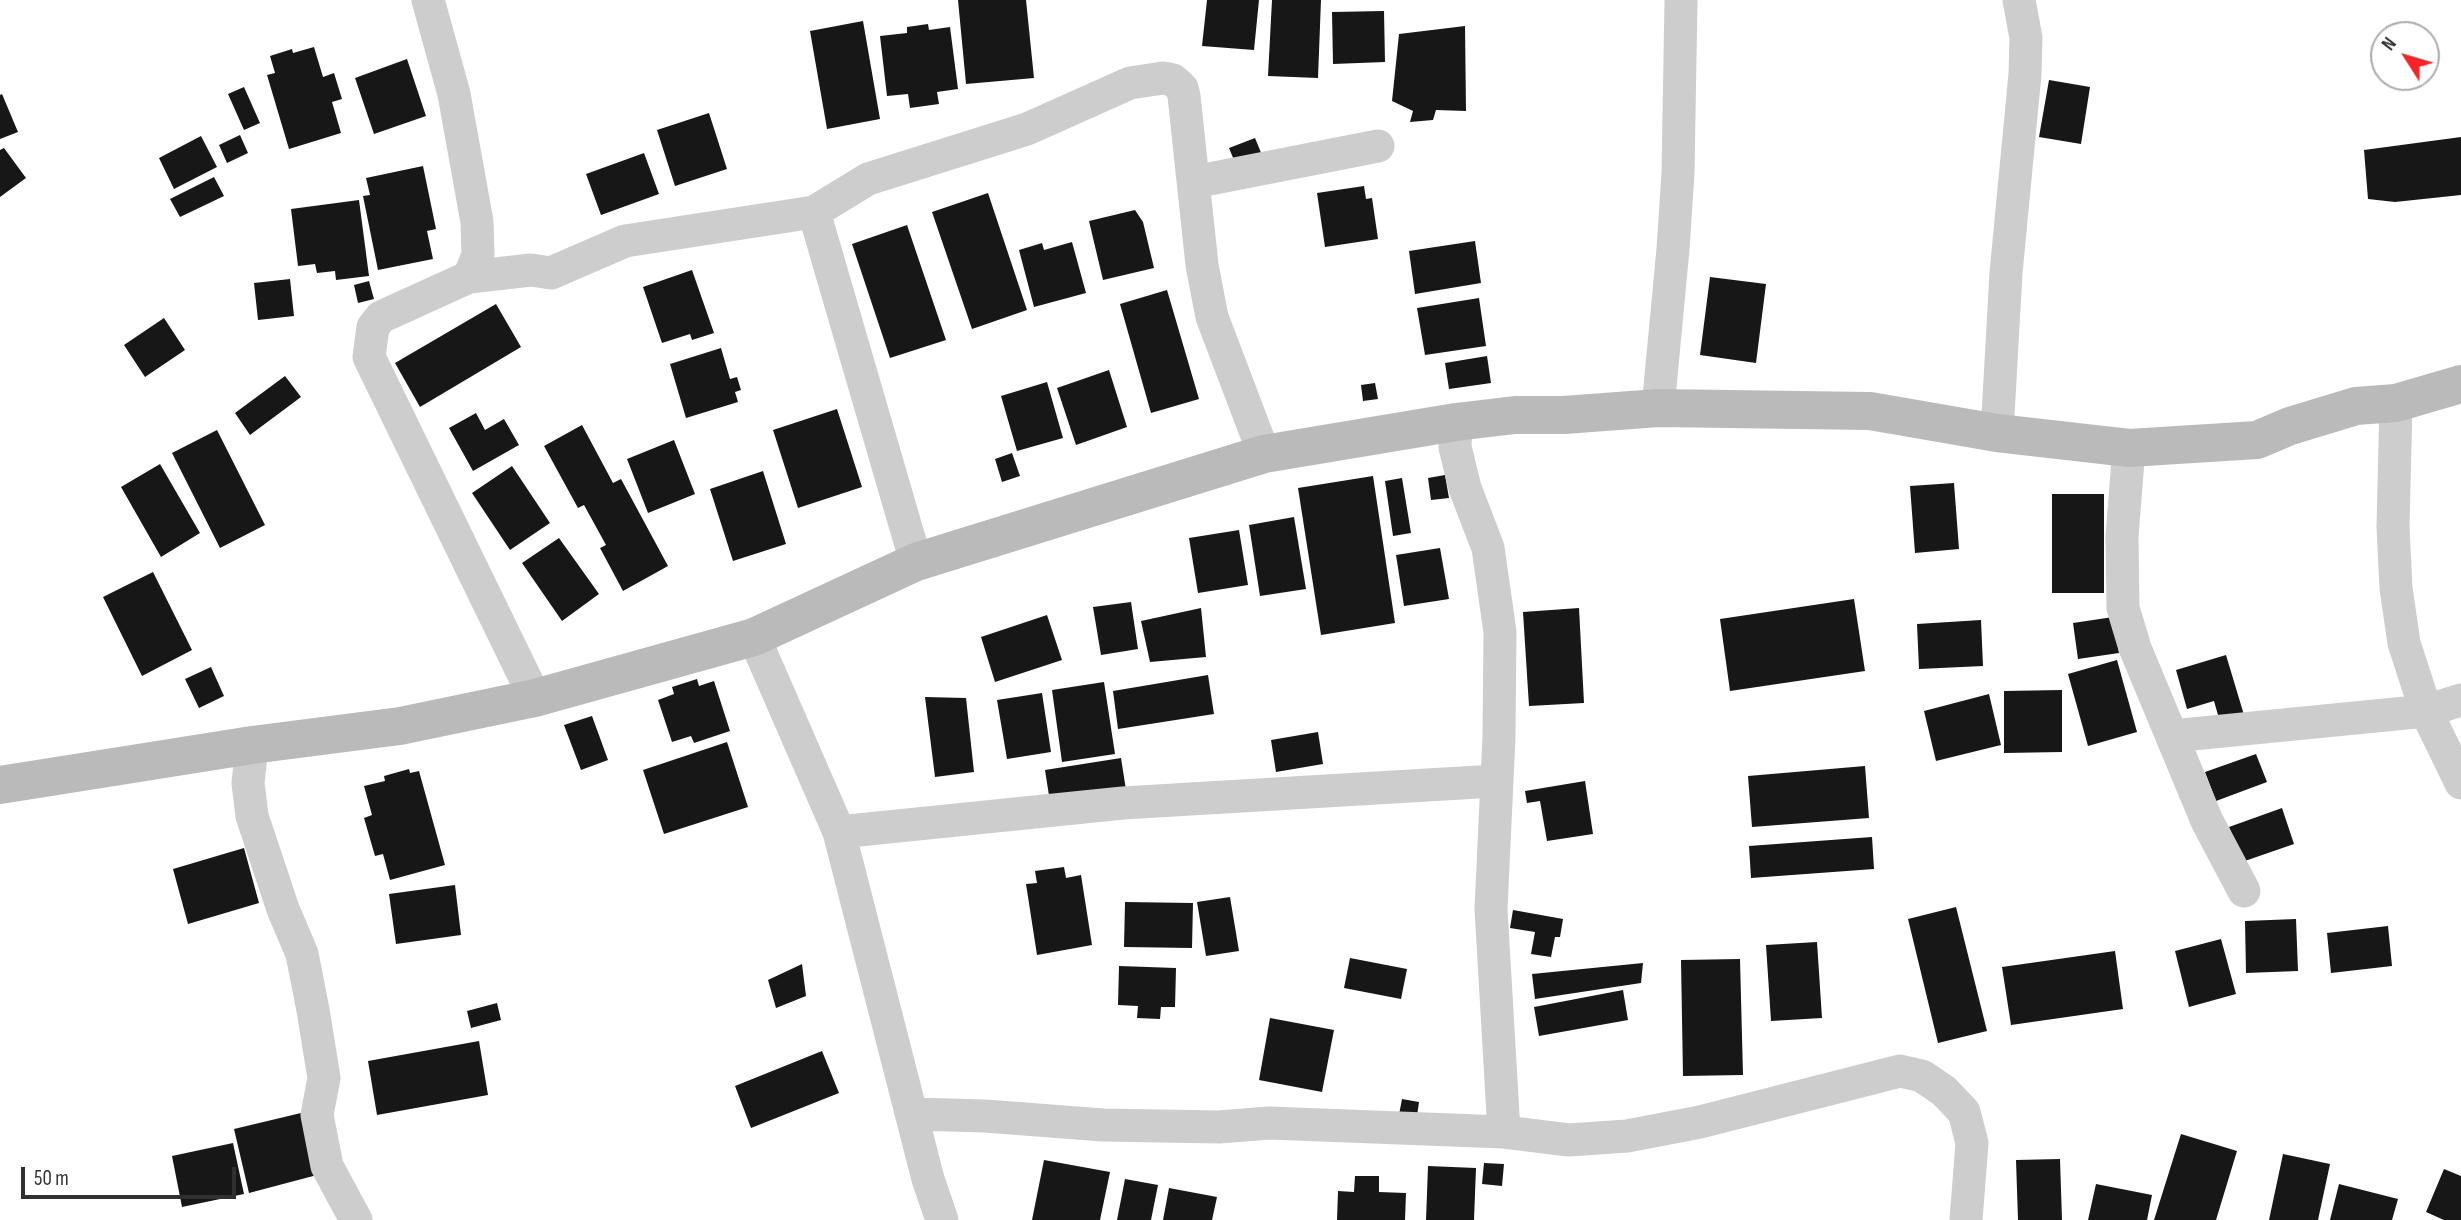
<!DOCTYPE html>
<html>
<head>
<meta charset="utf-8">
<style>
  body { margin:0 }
  #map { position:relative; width:2461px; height:1220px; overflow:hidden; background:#fff; font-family:"Sofia Sans Condensed",sans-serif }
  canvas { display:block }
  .north { position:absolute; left:2370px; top:21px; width:70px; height:70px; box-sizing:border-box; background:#fff; border:2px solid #acacac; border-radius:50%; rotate:307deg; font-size:19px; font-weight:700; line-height:28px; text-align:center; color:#303030 }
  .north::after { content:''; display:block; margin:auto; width:24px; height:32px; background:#f72327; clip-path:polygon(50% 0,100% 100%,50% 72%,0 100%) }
  .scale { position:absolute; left:21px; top:1167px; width:215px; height:32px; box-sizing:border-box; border:4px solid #303030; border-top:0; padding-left:9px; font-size:21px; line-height:24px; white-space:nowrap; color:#303030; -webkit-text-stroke:5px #fff; paint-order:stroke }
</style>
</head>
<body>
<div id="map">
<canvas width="2461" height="1220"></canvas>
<div class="north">N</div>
<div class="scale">50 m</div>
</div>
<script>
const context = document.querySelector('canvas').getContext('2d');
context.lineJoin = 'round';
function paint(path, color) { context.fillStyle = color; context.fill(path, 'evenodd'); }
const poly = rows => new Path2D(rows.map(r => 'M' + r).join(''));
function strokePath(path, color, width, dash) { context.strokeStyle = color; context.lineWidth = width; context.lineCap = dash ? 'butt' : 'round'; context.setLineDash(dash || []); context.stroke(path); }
paint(poly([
  [958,0,1026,0,1034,78,966,84],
  [1207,0,1259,0,1254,50,1202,46],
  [1272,0,1321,0,1318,78,1268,76],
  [1384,11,1385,62,1333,64,1332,12],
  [863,21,880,119,827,129,810,31],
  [928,24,929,30,950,27,958,89,937,92,939,104,910,108,908,94,887,96,880,36,907,33,907,27],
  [1465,26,1466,111,1436,110,1433,120,1410,122,1413,111,1392,101,1399,34],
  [314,47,323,77,334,73,342,99,332,102,341,133,289,149,267,75,275,73,270,56,292,49,293,53],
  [407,59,426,116,374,134,355,78],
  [2049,80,2090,87,2081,144,2039,137],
  [244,87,260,123,244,130,228,94],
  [2,94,18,132,0,139,0,95],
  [709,113,727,169,675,186,657,130],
  [240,135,248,153,227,163,219,145],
  [201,136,217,167,174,189,159,158],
  [2461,137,2461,195,2395,202,2368,199,2364,150],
  [1255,138,1262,155,1236,165,1229,148],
  [4,148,26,178,0,197,0,150],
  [644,153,659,194,601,215,586,174],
  [423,166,436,229,427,231,433,259,378,270,363,196,370,195,366,178],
  [214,177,224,196,180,217,170,199],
  [1364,186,1366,199,1372,198,1378,239,1325,247,1317,193],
  [988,193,1027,310,972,329,932,212],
  [359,200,369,276,336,280,335,271,317,273,315,264,298,266,291,209],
  [1135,210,1143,222,1154,268,1103,280,1089,221],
  [907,225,946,340,890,358,852,244],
  [1475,241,1481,283,1415,294,1409,251],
  [1072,242,1086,293,1034,307,1019,250,1042,243,1044,250],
  [692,270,714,333,692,340,690,334,662,343,643,287],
  [1710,277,1766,284,1756,363,1700,355],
  [290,279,294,316,258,320,254,283],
  [369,281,374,299,358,303,354,285],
  [1167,290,1199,399,1151,413,1120,304],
  [1479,298,1486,346,1425,355,1417,308],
  [496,304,521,347,420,407,395,363],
  [164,318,185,350,145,377,124,345],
  [721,348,730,379,737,377,741,390,735,392,738,402,686,418,670,364],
  [1487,356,1491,383,1449,389,1445,363],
  [1109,370,1127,427,1076,445,1057,388],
  [285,376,301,397,250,435,235,413],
  [1047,382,1063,438,1017,451,1001,396],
  [1375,383,1378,399,1363,401,1361,385],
  [837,409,862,487,798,508,773,430],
  [476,413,485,430,504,419,519,445,473,471,449,428],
  [582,425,613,483,621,479,668,566,623,591,600,548,606,545,584,505,578,508,544,446],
  [217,430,265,525,220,548,172,453],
  [674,440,695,494,648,513,627,459],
  [1012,453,1020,476,1002,482,995,459],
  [160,464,200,533,161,557,121,487],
  [512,466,550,523,510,550,472,493],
  [763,471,786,544,733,561,710,489],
  [1445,475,1449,498,1431,500,1428,478],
  [1373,476,1395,623,1321,635,1298,488],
  [1402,478,1411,533,1393,536,1385,481],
  [1954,483,1959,549,1915,553,1910,486],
  [2052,494,2104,494,2104,593,2052,593],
  [1294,517,1306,589,1260,596,1249,525],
  [1239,530,1248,585,1198,593,1189,538],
  [559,538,599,594,562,621,522,563],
  [1440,548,1449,599,1404,606,1396,555],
  [153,572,192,650,142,676,103,597],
  [1854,599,1865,671,1730,691,1720,619],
  [1131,602,1138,649,1101,655,1093,607],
  [1201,608,1206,657,1150,662,1141,621],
  [1579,608,1584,703,1529,706,1523,612],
  [1047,615,1062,660,995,682,981,637],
  [2113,617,2119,653,2078,659,2073,623],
  [1981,620,1983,666,1919,669,1917,624],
  [2226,655,2244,715,2220,722,2214,701,2187,709,2176,670],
  [2117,660,2137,732,2088,746,2068,674],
  [211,667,224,696,199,708,185,679],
  [1208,675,1214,714,1118,729,1113,691],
  [697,679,699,686,714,681,730,731,694,743,691,736,672,742,658,700,674,694,672,687],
  [1104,682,1115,754,1062,762,1052,690],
  [2062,690,2062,752,2004,753,2004,691],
  [1042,693,1051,752,1007,759,997,700],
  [1989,694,2001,745,1936,761,1924,711],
  [925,697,966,698,974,772,935,777],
  [592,716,608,760,581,770,564,725],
  [1318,732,1323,764,1276,772,1271,740],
  [727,742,748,807,664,834,643,770],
  [2256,754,2267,782,2216,801,2205,772],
  [1121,758,1126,790,1050,802,1045,770],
  [1865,766,1869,818,1752,827,1748,776],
  [409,769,410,773,419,771,445,865,390,880,383,854,375,856,364,818,372,815,364,786,385,781,384,776],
  [1585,781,1593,834,1547,841,1540,801,1527,803,1525,791],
  [2282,808,2294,844,2242,862,2229,827],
  [1872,837,1874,869,1751,878,1749,846],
  [244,848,259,903,188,924,173,869],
  [1064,867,1066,878,1081,875,1092,945,1037,955,1026,884,1037,883,1035,871],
  [455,885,461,935,396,944,389,894],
  [1230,897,1239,951,1206,956,1197,902],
  [1125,902,1193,903,1192,948,1124,947],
  [1956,907,1987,1031,1938,1043,1908,919],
  [1513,910,1563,919,1560,937,1555,937,1551,957,1531,954,1535,932,1510,928],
  [2296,919,2298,971,2246,973,2245,921],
  [2388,926,2392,966,2331,973,2327,933],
  [2221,939,2236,994,2189,1007,2175,951],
  [1817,942,1822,1018,1771,1021,1766,945],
  [2115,951,2123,1009,2011,1025,2002,967],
  [1350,958,1407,969,1401,999,1344,988],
  [1740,959,1743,1075,1683,1076,1681,960],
  [1643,963,1641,983,1535,999,1532,974],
  [802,964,806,996,776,1008,768,980],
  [1119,966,1176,968,1175,1007,1161,1007,1160,1019,1137,1018,1138,1006,1118,1005],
  [1623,990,1628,1020,1539,1036,1534,1007],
  [497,1003,501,1020,471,1028,467,1011],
  [1270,1018,1334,1030,1322,1092,1259,1080],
  [479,1041,488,1095,377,1115,368,1061],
  [822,1051,839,1093,751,1128,735,1086],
  [1402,1099,1419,1102,1416,1123,1398,1120],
  [301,1113,317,1175,249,1193,234,1129],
  [2181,1134,2237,1151,2216,1220,2154,1220],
  [233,1143,244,1194,182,1207,172,1156],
  [2283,1154,2330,1164,2318,1220,2269,1220],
  [2060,1159,2062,1220,2018,1220,2016,1160],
  [1044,1160,1110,1172,1100,1220,1032,1220],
  [1484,1163,1504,1164,1502,1186,1482,1184],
  [1428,1166,1476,1168,1474,1220,1426,1220],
  [2444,1169,2461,1176,2461,1220,2444,1220,2426,1212],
  [1355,1176,1379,1176,1379,1192,1406,1193,1405,1220,1337,1220,1338,1191,1354,1192],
  [1125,1179,1158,1185,1151,1220,1117,1220],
  [2096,1184,2152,1195,2147,1220,2088,1220],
  [2339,1184,2398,1199,2392,1220,2330,1220],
  [1169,1188,1217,1197,1212,1220,1163,1220]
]), '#171717');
strokePath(poly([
  [428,0,454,94,477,222,478,255,469,277,381,317,373,327,369,357,535,698],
  [1194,182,1378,146],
  [814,212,916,562],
  [469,277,531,270,551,273,625,241,814,212,868,179,1027,129,1130,83,1163,78,1173,80,1182,88,1184,96,1202,265,1212,317,1264,454],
  [2396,403,2393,527,2396,588,2404,643,2426,711,2461,783],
  [1658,408,1673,249,1678,173,1681,0],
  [1456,422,1455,447,1465,488,1488,548,1500,632,1499,737,1491,909,1504,1132],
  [1997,433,2006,273,2025,74,2026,38,2019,0],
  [2129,448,2122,536,2123,608,2135,648,2207,821,2244,891],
  [754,637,839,832,928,1179,942,1220],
  [2172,736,2426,711,2461,700],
  [252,745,248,783,252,816,283,909,302,954,313,1010,324,1078,317,1115,327,1166,356,1220],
  [839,832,1123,803,1495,781],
  [913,1114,985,1116,1103,1125,1219,1127,1269,1123,1504,1132,1569,1140,1627,1136,1700,1122,1900,1071,1922,1076,1944,1091,1964,1112,1972,1143,1966,1220]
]), '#cdcdcd', 33);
strokePath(poly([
  [0,785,252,745,400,726,535,698,754,637,916,562,1264,454,1456,422,1515,415,1564,415,1658,408,1870,411,1997,433,2129,448,2257,440,2290,426,2356,406,2396,403,2461,384]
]), '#bababa', 38);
</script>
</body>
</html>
